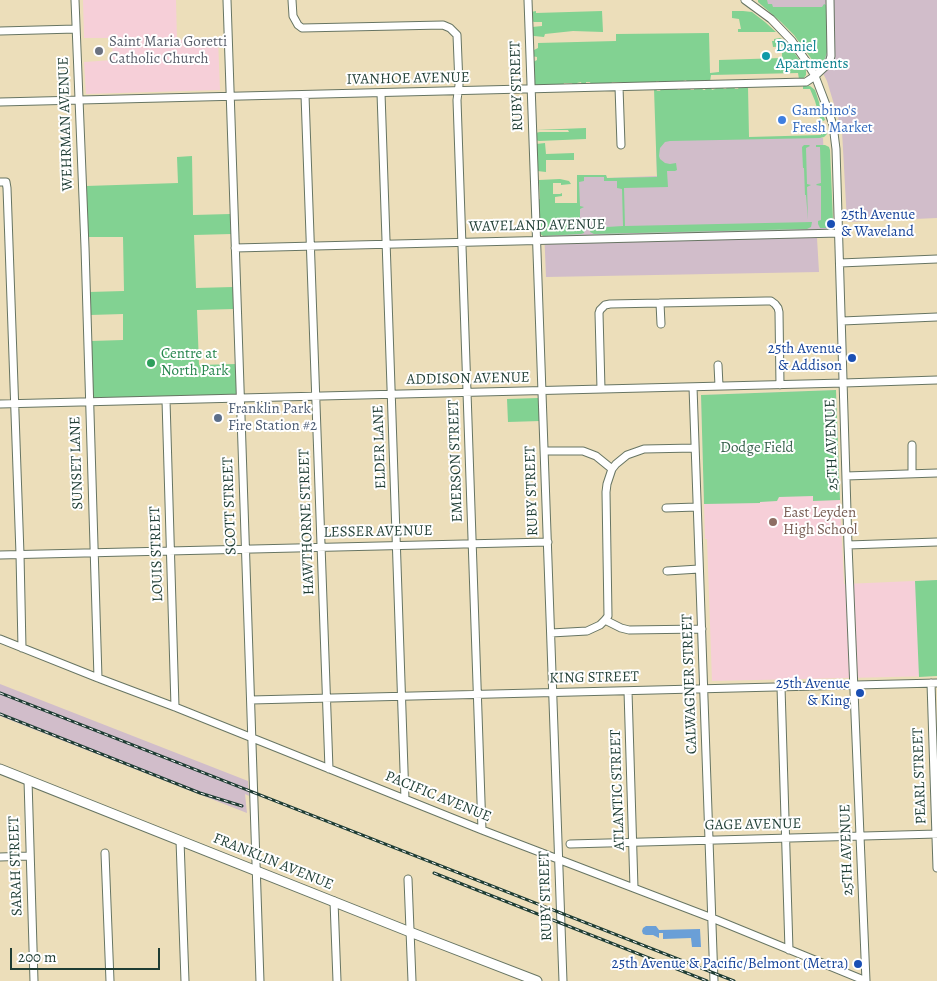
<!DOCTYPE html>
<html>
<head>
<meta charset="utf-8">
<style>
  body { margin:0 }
  #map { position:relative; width:937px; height:981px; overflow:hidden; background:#ecdeba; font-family:Alegreya,serif }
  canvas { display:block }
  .scale { position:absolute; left:10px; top:948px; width:150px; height:22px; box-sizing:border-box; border:2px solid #1f3d34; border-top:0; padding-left:6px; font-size:15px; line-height:18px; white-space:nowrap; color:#1f3d34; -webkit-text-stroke:4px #fff; paint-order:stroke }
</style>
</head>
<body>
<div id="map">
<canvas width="937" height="981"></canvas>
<div class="scale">200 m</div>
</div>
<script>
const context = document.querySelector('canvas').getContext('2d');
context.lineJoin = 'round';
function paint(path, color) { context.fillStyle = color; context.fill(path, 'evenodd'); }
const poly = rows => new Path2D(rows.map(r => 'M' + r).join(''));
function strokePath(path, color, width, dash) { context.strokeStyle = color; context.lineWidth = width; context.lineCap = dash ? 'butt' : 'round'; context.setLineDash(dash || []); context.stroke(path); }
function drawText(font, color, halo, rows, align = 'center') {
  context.font = font + ' Alegreya,serif'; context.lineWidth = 4; context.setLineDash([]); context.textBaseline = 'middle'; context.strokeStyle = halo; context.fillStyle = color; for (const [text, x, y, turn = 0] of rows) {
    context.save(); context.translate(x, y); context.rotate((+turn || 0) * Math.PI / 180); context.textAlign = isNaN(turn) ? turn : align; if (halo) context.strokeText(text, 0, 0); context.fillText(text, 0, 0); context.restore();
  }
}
paint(poly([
  [83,0,176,0,177,40,218,38,220,90,86,94,84,62,113,60,112,38,84,38],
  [836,390,840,500,844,584,937,580,937,676,712,681,707,539,705,539,701,395]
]), '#f6cfd8');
paint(poly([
  [759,0,937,0,937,218,847,222,842,131,827,81,813,54,801,39],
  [749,137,823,138,827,227,826,237,817,238,819,272,546,277,543,203,577,203,577,175,606,175,607,178,657,176,656,139],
  [0,684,248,781,249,796,245,794,247,813,0,716]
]), '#d1bdca');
paint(poly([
  [758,0,767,0,768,4,772,4,773,7,822,7,824,4,826,5,827,52,824,62,819,63,813,61,794,35,781,22,758,2],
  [536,11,536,13,602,11,603,32,573,31,545,34,544,37,534,36,532,35,532,27,542,26,542,22,534,22,532,21,531,12],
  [743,11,752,12,765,22,776,32,738,32,738,29,741,29,739,19,732,18,732,11],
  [709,33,710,73,719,72,719,60,782,58,782,50,789,50,793,51,803,65,806,70,806,75,803,79,799,79,798,73,711,75,710,82,709,82,708,80,704,80,704,82,687,82,686,80,683,81,683,83,677,83,677,81,674,81,674,83,668,83,667,81,665,81,665,83,659,83,659,81,656,81,656,83,650,83,650,82,647,82,646,84,641,84,640,82,637,82,636,84,623,84,622,82,612,82,611,84,591,85,590,82,586,82,586,85,582,85,581,82,577,83,577,85,573,85,572,83,564,83,563,86,537,86,534,85,533,62,537,60,537,57,532,56,532,51,538,48,538,43,616,41,616,34],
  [780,38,784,40,788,45,787,46,773,47,772,41,774,41,774,39],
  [803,86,810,86,815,90,825,120,821,122,815,101,810,89,803,89],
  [727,87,734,87,735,89,738,89,739,87,748,87,749,137,821,135,821,130,827,130,827,134,824,137,820,138,670,141,665,142,660,148,659,156,660,159,665,163,670,164,676,163,677,170,675,171,667,171,668,187,624,188,625,226,812,222,811,227,807,229,594,234,590,232,591,228,623,226,622,189,617,188,617,181,604,181,604,177,584,177,584,181,579,182,580,206,584,207,580,209,580,226,585,228,584,233,581,234,543,236,540,234,539,231,538,200,540,199,539,180,560,179,569,181,571,184,561,185,561,183,553,183,553,194,560,194,562,193,562,196,555,197,555,203,577,203,577,175,606,175,607,178,657,177,654,89,656,89,657,91,660,91,661,89,677,89,678,90,680,90,680,89,690,89,691,90,694,90,694,88,702,88,703,90,705,90,706,88,711,88,712,90,715,89,716,88,723,88,724,89,726,89],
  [586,128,586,139,539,141,536,140,535,133,540,132,569,132,568,130,536,130],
  [545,143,546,154,574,153,574,160,546,160,546,172,537,171,536,144],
  [804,145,809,145,810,146,806,148,807,184,811,185,807,187,808,220,806,195,805,195,804,168,803,168,802,147],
  [816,145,825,145,829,147,830,150,833,220,832,226,829,228,820,228,818,224,818,221,821,220,821,186,816,185,817,184,821,183,820,147,816,147],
  [192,156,193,215,230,214,231,234,194,235,196,288,233,287,234,309,197,310,199,365,236,364,237,395,93,399,91,341,123,340,123,314,90,315,89,292,124,291,123,237,88,237,86,186,178,183,177,157],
  [836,390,840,500,813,501,813,496,779,497,777,501,760,502,760,503,704,504,701,395],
  [538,398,540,421,508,422,507,399],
  [937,580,937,676,919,677,915,581]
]), '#82d292');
paint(poly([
  [646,926,656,926,659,930,700,929,701,947,692,947,691,938,663,939,663,933,659,933,659,938,653,935,646,935,643,934,642,931,643,928]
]), '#6a9fd7');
const minor = poly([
  [75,0,85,247,98,678],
  [227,0,260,981],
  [292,0,293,16,298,25,302,28,443,25,450,28,457,35,459,85,457,100,482,830],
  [528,0,563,981],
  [0,31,76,29],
  [619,87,621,145],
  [381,93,405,799],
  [305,95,329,769],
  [0,102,806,82,815,76,829,63,831,56,830,0],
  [0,182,6,182,7,188,20,554,22,648],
  [235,248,839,233],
  [840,263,937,259],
  [660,303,661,324],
  [842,321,937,317],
  [718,365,719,386],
  [693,387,714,981],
  [601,389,599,313,600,310,605,305,610,304,660,303,766,301,771,301,775,304,778,308,779,312,780,385],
  [166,400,175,707],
  [0,404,844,383,937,380],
  [912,445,912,474],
  [545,451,583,451,596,456,612,469],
  [846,476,937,473],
  [666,508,697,507],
  [848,545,937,542],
  [0,555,548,542],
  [667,571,699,569],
  [605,620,621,628,629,630,702,629],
  [551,633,587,631,600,625,605,620,608,616,606,492,607,484,612,469,616,464,627,455,644,449,695,448],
  [0,639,98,678,175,707,482,830,712,918,866,981,848,545,836,149,833,125,828,110,815,76,806,61,792,41,771,19,745,0],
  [931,683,937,868],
  [781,687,789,950],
  [628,691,634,888],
  [251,700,937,683],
  [28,780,34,981],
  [180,840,185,981],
  [570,844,937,834],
  [105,853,110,981],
  [0,857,29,856],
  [408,879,412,981],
  [334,901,337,981]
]);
const major = poly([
  [0,769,410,932,537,981]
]);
strokePath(minor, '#677563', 9);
strokePath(major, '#677563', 11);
strokePath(minor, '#fff', 7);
strokePath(major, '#fff', 9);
const rail = poly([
  [0,693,734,981],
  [0,714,200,793,242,806],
  [434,873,707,981]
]);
strokePath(rail, '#1f3d34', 3);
strokePath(rail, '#fff', 1, [4]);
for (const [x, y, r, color] of [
  [99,51,5,"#6b7280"],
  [766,56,5,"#0f9aa8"],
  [782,120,5,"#3f7fe0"],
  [831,224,5,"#1a4fb4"],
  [852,358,5,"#1a4fb4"],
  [151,363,5,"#2e9e5b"],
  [218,418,5,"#5c6f8a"],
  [773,522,5,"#8d6e63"],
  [860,693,5,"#1a4fb4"],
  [858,964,5,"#1a4fb4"]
]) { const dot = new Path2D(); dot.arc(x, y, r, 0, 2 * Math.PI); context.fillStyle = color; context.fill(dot); strokePath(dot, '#fff', 2); }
drawText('15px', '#5b616d', '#fff', [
  ["Saint Maria Goretti",109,42],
  ["Catholic Church",109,59]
], 'left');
drawText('15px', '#0d838f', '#fff', [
  ["Daniel",776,47],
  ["Apartments",776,64]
], 'left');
drawText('15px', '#1f3d34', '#fff', [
  ["IVANHOE AVENUE",408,79,-1],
  ["RUBY STREET",517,86,-92],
  ["WEHRMAN AVENUE",66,124,-92],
  ["WAVELAND AVENUE",537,226,-1],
  ["ADDISON AVENUE",468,379,-1],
  ["25TH AVENUE",832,445,-92],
  ["ELDER LANE",380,447,-92],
  ["EMERSON STREET",456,461,-92],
  ["SUNSET LANE",77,463,-92],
  ["RUBY STREET",532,491,-92],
  ["SCOTT STREET",230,506,-92],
  ["HAWTHORNE STREET",307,522,-92],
  ["LESSER AVENUE",378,532,-1],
  ["LOUIS STREET",157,554,-92],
  ["KING STREET",594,678,-1],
  ["CALWAGNER STREET",690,684,-92],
  ["PEARL STREET",920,776,-92],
  ["ATLANTIC STREET",618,790,-92],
  ["PACIFIC AVENUE",438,797,22],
  ["GAGE AVENUE",753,825,-1],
  ["25TH AVENUE",847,850,-92],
  ["FRANKLIN AVENUE",273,862,22],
  ["SARAH STREET",16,866,-92],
  ["RUBY STREET",546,896,-92]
]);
drawText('15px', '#366cbe', '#fff', [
  ["Gambino's",792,111],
  ["Fresh Market",792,128]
], 'left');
drawText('15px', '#164399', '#fff', [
  ["25th Avenue",841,215,"left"],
  ["& Waveland",841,232,"left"],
  ["25th Avenue",842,349],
  ["& Addison",842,366],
  ["25th Avenue",850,684],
  ["& King",850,701],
  ["25th Avenue & Pacific/Belmont (Metra)",848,964]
], 'right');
drawText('15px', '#27864d', '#fff', [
  ["Centre at",161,354],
  ["North Park",161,371]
], 'left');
drawText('15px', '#4e5e75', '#fff', [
  ["Franklin Park",228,409],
  ["Fire Station #2",228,426]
], 'left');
drawText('15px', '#38624c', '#fff', [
  ["Dodge Field",757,448]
]);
drawText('15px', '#785e54', '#fff', [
  ["East Leyden",783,513],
  ["High School",783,530]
], 'left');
</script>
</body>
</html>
